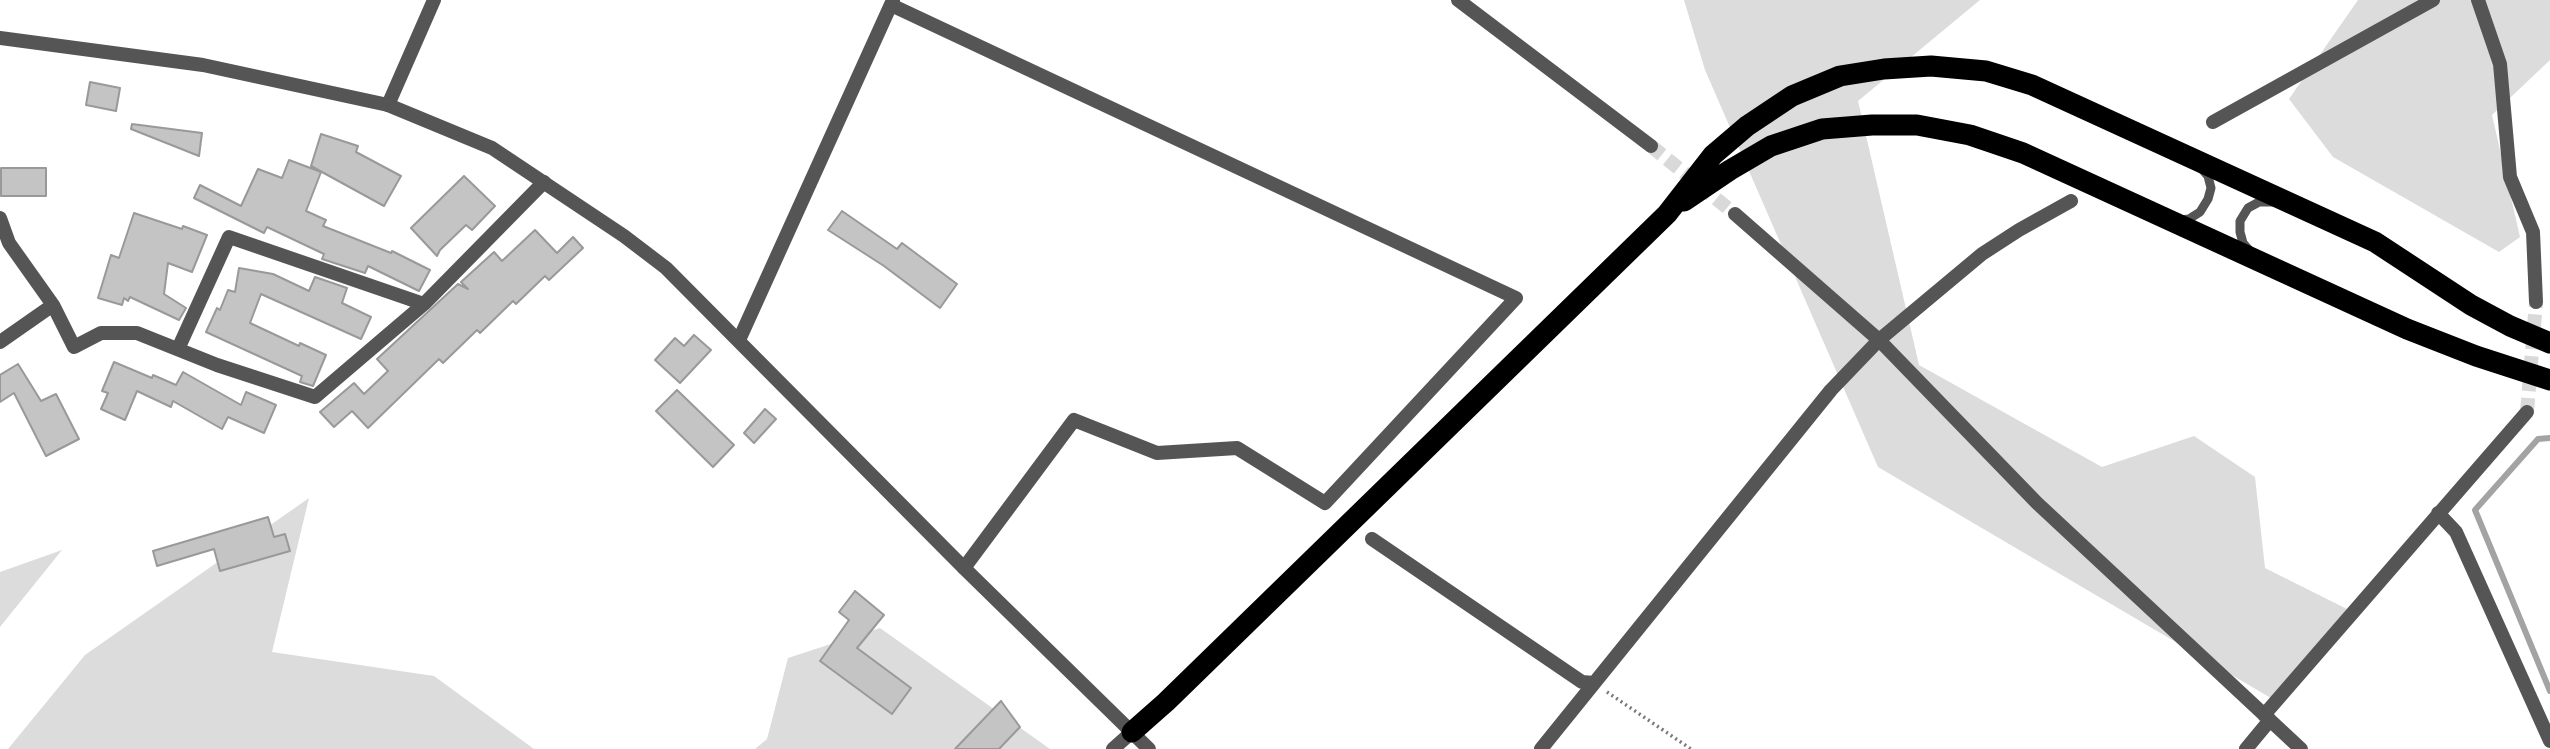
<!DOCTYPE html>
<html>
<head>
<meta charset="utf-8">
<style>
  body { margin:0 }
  canvas { display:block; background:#fff }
</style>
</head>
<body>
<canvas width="2550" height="749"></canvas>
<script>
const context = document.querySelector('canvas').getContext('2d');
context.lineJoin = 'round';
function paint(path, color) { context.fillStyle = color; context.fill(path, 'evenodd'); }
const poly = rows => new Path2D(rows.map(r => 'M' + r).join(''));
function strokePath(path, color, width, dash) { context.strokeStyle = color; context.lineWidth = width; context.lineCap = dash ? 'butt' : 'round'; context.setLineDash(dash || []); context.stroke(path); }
paint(poly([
  [1684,0,1980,0,1858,101,1919,365,2102,467,2194,436,2255,477,2265,568,2347,609,2276,701,1878,467,1705,70],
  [2358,0,2550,0,2550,60,2492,115,2520,237,2499,252,2333,157,2289,99],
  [309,498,272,652,434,676,534,749,8,749,85,655],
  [62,550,0,627,0,572],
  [880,628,1050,749,755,749,767,739,788,658]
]), '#dcdcdc');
strokePath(poly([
  [2550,438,2538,439,2475,510,2550,691]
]), '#a3a3a3', 6);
const building = poly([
  [90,82,120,88,116,111,86,105,90,82],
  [132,124,202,133,199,156,131,129,132,124],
  [321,134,358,146,356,152,401,176,384,206,311,166,321,134],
  [289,160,321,172,306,211,326,220,323,226,391,253,392,251,430,270,419,291,368,266,365,273,322,259,324,254,267,227,264,233,194,198,200,185,241,206,258,169,282,178,289,160],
  [1,168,46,168,46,196,1,196,1,168],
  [464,176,495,206,472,230,466,225,440,250,437,256,411,228,464,176],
  [842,211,897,249,902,243,957,284,940,308,884,266,828,230,842,211],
  [134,213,182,229,183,226,207,235,192,272,168,263,164,294,186,308,179,320,130,297,128,301,124,298,122,305,98,298,111,255,119,258,134,213],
  [535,230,557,253,573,237,583,248,549,280,545,276,516,304,513,301,480,333,477,330,443,363,439,359,368,428,352,411,334,427,320,412,354,383,364,394,388,371,377,359,458,284,468,289,461,282,494,252,502,261,535,230],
  [239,268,273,274,309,291,315,277,347,288,342,303,371,317,361,339,261,294,250,323,299,346,300,343,326,355,313,386,300,382,302,376,206,332,217,308,220,310,228,290,235,292,239,268],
  [694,335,711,350,680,383,655,360,675,338,684,346,694,335],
  [114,362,152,378,153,375,176,385,183,372,241,405,246,392,276,405,264,433,228,417,222,429,173,401,171,407,137,391,125,420,101,409,108,393,102,391,114,362],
  [18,364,41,401,56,394,79,439,46,456,14,393,0,402,0,375,18,364],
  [677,390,734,445,713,467,656,411,677,390],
  [765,409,776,419,754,443,744,433,765,409],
  [268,517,274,537,285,534,290,551,220,571,214,549,157,566,153,551,268,517],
  [855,591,884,615,857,648,911,688,892,714,820,661,849,620,839,612,855,591],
  [1001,701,1020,727,999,749,955,749,1001,701]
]);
paint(building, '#c4c4c4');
strokePath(building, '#999', 2);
strokePath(poly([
  [1651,146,1735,214],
  [2527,412,2536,302]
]), '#d9d9d9', 14, [14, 7]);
strokePath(poly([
  [1607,692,1691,749]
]), '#777', 3.5, [2, 3.5]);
strokePath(poly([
  [2181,220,2189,219,2200,212,2208,199,2211,188,2208,176,2201,168],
  [2249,250,2243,243,2240,232,2240,221,2248,208,2259,202,2273,202]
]), '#555', 9);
strokePath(poly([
  [1458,0,1651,146],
  [2478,0,2500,64,2510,177,2533,232,2536,302],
  [891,5,1516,298,1325,503,1237,448,1157,453,1074,420,964,568],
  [388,105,434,0],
  [2213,122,2433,0],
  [1735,214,1879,340,2037,503,2301,749],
  [0,218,9,243,53,305,74,347,101,333,137,333,217,365,315,397,424,304,544,182],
  [739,340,893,0],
  [0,342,53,305],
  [178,349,229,237,424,304],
  [2438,513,2456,532,2550,741],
  [1372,539,1582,682,1594,683],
  [2264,715,2527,412],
  [1113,749,1132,732],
  [1541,749,1831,390,1879,340,1982,254,2019,230,2071,201],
  [2246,749,2270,720]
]), '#555', 14);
strokePath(poly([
  [0,38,203,65,388,105,492,148,624,236,666,268,964,568,1149,749]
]), '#555', 14);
strokePath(poly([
  [1684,201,1730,170,1771,146,1822,129,1872,125,1917,125,1970,135,2023,153,2407,329,2476,356,2550,380],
  [1132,732,1166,702,1667,214,1713,155,1747,126,1792,96,1840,76,1884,69,1931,66,1986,71,2032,85,2375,242,2471,305,2510,326,2550,343]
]), '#000', 21);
</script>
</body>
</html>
